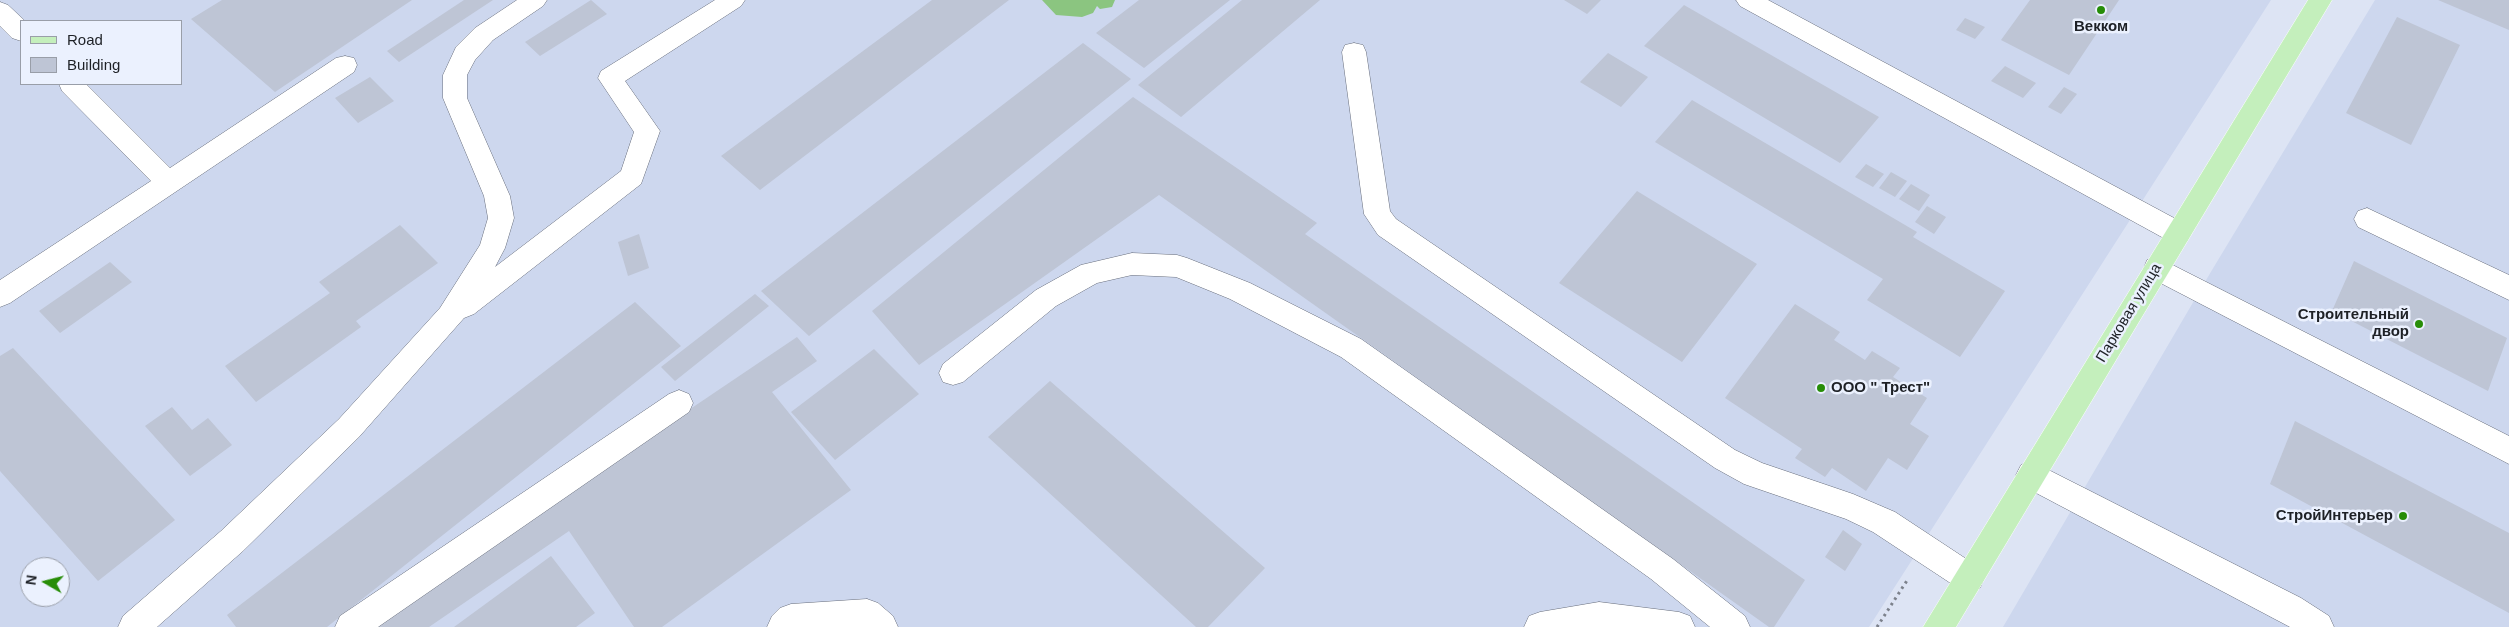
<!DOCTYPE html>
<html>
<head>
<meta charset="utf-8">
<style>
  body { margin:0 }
  #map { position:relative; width:2509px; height:627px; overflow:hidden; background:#dde4f4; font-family:Helvetica,sans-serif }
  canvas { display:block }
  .legend { position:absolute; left:20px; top:20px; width:162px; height:65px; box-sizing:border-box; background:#ebf1fe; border:1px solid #999ea8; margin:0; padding:6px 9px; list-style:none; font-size:15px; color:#1e2126 }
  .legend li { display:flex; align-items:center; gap:10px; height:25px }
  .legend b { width:25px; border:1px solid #999ea8 }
  .north { position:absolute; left:20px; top:557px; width:50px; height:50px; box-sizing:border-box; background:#ebf1fe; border:1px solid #999ea8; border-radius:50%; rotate:278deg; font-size:14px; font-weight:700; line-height:20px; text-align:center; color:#1e2126 }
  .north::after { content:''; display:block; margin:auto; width:18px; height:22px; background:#278d07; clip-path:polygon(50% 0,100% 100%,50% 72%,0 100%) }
</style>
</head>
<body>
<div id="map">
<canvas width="2509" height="627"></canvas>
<ul class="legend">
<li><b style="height:6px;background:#c4efbc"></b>Road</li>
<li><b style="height:14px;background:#bec5d5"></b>Building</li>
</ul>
<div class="north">N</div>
</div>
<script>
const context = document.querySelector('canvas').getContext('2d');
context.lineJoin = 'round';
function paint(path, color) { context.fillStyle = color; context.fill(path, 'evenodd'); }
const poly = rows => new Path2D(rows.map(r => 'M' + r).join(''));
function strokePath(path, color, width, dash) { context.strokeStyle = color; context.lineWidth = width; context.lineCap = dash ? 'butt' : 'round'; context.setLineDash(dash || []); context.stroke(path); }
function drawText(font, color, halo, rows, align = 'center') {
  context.font = font + ' Helvetica,sans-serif'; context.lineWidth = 5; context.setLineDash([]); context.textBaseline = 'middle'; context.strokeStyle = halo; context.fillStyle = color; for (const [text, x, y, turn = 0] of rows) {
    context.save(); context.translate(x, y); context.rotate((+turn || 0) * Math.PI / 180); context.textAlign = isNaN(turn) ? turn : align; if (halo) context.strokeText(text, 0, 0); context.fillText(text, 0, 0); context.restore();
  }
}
paint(poly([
  [0,0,2271,0,1869,627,0,627],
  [21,21,181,21,181,84,21,84],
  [30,567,60,567,60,597,30,597],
  [2375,0,2509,0,2509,627,2003,627,2212,270]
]), '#cdd7ee');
paint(poly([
  [1042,0,1115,0,1112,7,1100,9,1097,6,1093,13,1082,17,1056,15]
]), '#8bc580');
paint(poly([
  [222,0,412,0,275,92,191,19],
  [464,0,493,0,399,62,387,51],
  [591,0,607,14,540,56,525,42],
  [932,0,1009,0,760,190,721,156],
  [1139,0,1230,0,1144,68,1096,33],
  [1242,0,1320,0,1181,117,1138,85],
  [1564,0,1601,0,1587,14],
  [2030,0,2119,0,2069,75,2001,40],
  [2438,0,2509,0,2509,30],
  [1684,5,1879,117,1840,163,1644,46],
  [2397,17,2460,45,2411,145,2346,113],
  [1965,18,1985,27,1975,39,1956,30],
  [1083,43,1131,79,809,336,761,291],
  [1608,53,1648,77,1621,107,1580,82],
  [2005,66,2036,83,2023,98,1991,81],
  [370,77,394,101,358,123,335,98],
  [2064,87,2077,94,2061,114,2048,107],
  [1133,97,1317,223,1305,234,1805,580,1774,627,1769,627,1159,195,919,365,872,311],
  [1692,100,1917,232,1913,237,2005,291,1960,357,1867,300,1883,279,1655,142],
  [1866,164,1884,174,1873,187,1855,177],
  [1891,172,1907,181,1895,197,1879,188],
  [1911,184,1930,195,1919,211,1899,199],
  [1637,191,1757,264,1682,362,1559,283],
  [1927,206,1946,217,1934,234,1915,222],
  [400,225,438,263,356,321,361,327,256,402,225,366,330,293,319,282],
  [639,234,649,268,628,276,618,242],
  [2354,261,2507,338,2488,391,2332,311],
  [110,262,132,282,60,333,39,311],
  [755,294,769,306,675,381,661,367],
  [635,302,681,346,327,627,236,627,227,615],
  [1795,304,1840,332,1834,340,1865,360,1872,351,1900,368,1893,377,1927,398,1910,424,1929,436,1907,470,1888,458,1866,491,1832,468,1825,477,1795,458,1802,449,1725,398],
  [797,337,817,361,772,392,851,490,662,627,634,627,569,531,429,627,367,627],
  [13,348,175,520,98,581,0,471,0,356],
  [874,349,919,394,835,460,791,412],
  [1050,381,1265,568,1208,627,1196,627,988,437],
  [172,407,192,430,208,418,232,445,190,476,145,426],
  [2295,421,2509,533,2509,613,2270,484],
  [1843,530,1862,544,1845,571,1825,557],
  [551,556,595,613,576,627,454,627]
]), '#bec5d5');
const minor = poly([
  [517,0,547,0,543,6,493,40,475,60,467,75,467,98,510,196,514,218,505,248,495,267,621,171,634,132,598,78,601,71,715,0,745,0,741,6,625,81,660,131,641,184,474,314,464,318,359,437,243,551,157,627,118,627,123,616,221,531,339,419,440,308,480,245,488,218,484,196,443,98,443,75,456,47,475,28,517,0],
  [1736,0,1768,0,2187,225,2191,233,2187,241,2178,244,2169,241,1740,6,1736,0],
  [0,2,8,5,25,21,21,21,21,41,12,38,0,26,0,2],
  [1354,43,1363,45,1366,52,1390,211,1396,219,1735,450,1762,463,1853,494,1895,512,1980,568,1984,578,1980,588,1969,593,1958,588,1873,532,1846,519,1744,484,1715,468,1378,235,1364,214,1342,52,1345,45,1354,43],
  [345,56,354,58,357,65,354,72,10,303,0,307,0,280,151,181,62,91,59,84,86,84,170,168,336,58,345,56],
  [2367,208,2509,275,2509,300,2358,227,2354,219,2358,211,2367,208],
  [1132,253,1177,255,1187,258,1250,283,1361,339,1673,559,1745,616,1750,627,1710,627,1651,579,1341,357,1230,299,1176,277,1132,275,1097,283,1056,306,963,382,953,385,943,382,939,373,943,364,1036,290,1081,265,1132,253],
  [2157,257,2509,436,2509,464,2147,276,2144,268,2147,260,2157,257],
  [679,390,689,394,693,403,689,412,378,627,335,627,340,616,669,394,679,390],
  [2031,461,2301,598,2329,616,2334,627,2290,627,2021,485,2016,475,2021,465,2031,461],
  [867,599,878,603,893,616,898,627,767,627,772,616,780,608,791,604,867,599],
  [1599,602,1679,612,1690,616,1695,627,1524,627,1529,616,1540,612,1599,602]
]);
const major = poly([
  [2308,0,2332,0,1956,627,1923,627,2308,0]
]);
strokePath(minor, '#696f7d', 1);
strokePath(major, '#fff', 1);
strokePath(poly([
  [1877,627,1908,579]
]), '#7c818b', 3, [2.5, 4]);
paint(minor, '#fff');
paint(major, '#c4efbc');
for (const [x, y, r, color] of [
  [2101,10,5,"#278d07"],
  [2419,324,5,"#278d07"],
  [1821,388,5,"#278d07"],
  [2403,516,5,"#278d07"]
]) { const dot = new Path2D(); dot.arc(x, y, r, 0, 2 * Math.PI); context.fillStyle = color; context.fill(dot); strokePath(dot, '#ebf1fe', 2); }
drawText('bold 15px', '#1e2126', '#ebf1fe', [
  ["Векком",2101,27,"center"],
  ["Строительный",2409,315],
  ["двор",2409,332],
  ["ООО \" Трест\"",1831,388,"left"],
  ["СтройИнтерьер",2393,516]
], 'right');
drawText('15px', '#1e2126', '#ebf1fe', [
  ["Парковая улица",2129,313,-59]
]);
</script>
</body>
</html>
